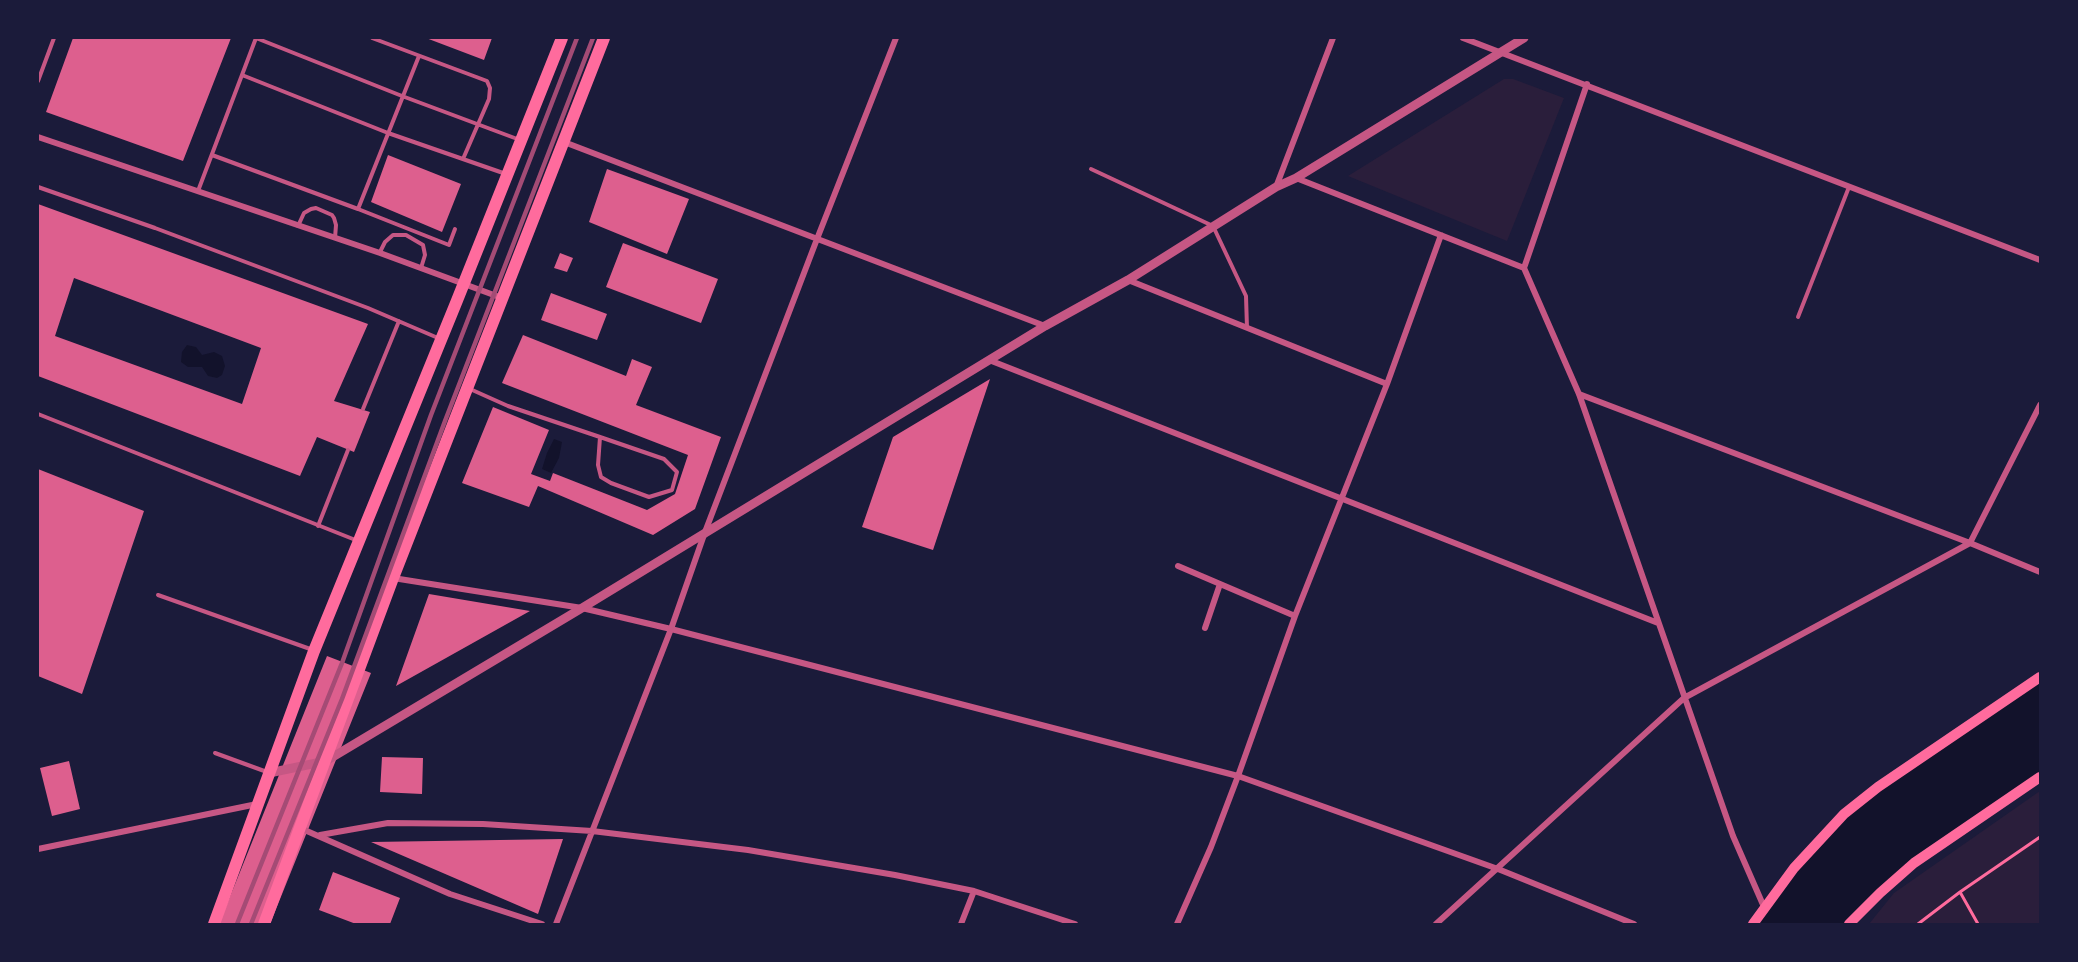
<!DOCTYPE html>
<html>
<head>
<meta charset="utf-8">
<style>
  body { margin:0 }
  #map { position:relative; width:2078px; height:962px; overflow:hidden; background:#1b1b3a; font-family:Montserrat,sans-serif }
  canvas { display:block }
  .frame { position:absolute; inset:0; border:39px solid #1b1b3a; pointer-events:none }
</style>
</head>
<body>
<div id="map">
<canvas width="2078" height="962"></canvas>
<div class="frame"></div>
</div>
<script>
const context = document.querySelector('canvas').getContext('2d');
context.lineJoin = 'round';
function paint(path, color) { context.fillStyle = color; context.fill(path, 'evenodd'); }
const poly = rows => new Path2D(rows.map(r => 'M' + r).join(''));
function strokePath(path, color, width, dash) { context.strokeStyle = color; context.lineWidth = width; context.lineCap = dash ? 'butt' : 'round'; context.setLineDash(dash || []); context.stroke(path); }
paint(poly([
  [1504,79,1513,79,1564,98,1507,241,1348,176],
  [2040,791,2040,924,1869,924,1894,893]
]), '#2a1e3b');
paint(poly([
  [187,345,196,347,202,355,214,352,222,356,225,366,222,375,217,378,208,376,202,367,188,367,181,362,182,352],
  [554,439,562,442,559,458,551,473,542,469,547,453],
  [2040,677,2040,777,1930,852,1849,924,1753,924,1764,907,1862,799]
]), '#12122b');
paint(poly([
  [73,38,231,38,183,161,46,112],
  [426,38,492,38,484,60],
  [388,155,461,184,442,232,371,202],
  [607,169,689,199,667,254,589,222],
  [38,204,368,324,334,401,370,412,354,452,317,437,300,476,38,376],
  [74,278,261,348,242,404,55,336],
  [623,243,718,279,701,323,606,287],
  [560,253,573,258,567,272,554,268],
  [551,293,607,314,597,340,541,320],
  [523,335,626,376,632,359,652,367,636,405,721,437,695,509,653,535,538,486,529,507,462,483,493,407,549,430,531,474,550,481,553,473,647,510,675,494,688,455,502,383],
  [990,379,933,550,862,527,893,437],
  [38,469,144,511,82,694,38,676],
  [429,594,530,611,396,686],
  [327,656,371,673,270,924,219,924],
  [382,757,423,758,422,794,380,792],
  [69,761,80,809,52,816,40,768],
  [563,839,538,914,371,842],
  [333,872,400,898,390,924,356,924,319,910]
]), '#dd5f8e');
strokePath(poly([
  [1960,892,1978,924],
  [1918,924,1960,892,2040,837]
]), '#ff6b9d', 3);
strokePath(poly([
  [256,38,402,96,520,140],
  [372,38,487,81,490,88,489,99,463,159],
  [242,75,388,133,506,174],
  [38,81,54,38],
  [212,155,358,209,449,245,455,229],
  [1091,169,1213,226,1246,296,1247,328],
  [38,187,155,228,368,308,438,338],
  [198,191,256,38],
  [358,209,419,56],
  [298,226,304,213,311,209,316,208,332,215,334,218,336,225,335,238],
  [380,252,385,242,393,235,406,235,423,245,425,255,421,268],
  [1798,317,1849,187],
  [470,389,508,406,600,437,664,459,677,472,672,490,649,497,611,483,601,477,598,465,600,437],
  [363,409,399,321],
  [38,414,358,541],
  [318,526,348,450],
  [158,595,313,650],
  [215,753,267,772]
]), '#c65784', 4);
strokePath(poly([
  [1463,38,2040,260],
  [1587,84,1524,268,1579,394,1733,836,1764,907],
  [38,137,380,253,502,298],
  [564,142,1045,326],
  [1296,178,1524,268],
  [1276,187,1333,38],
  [1128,280,1387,384],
  [989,360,1658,623],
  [1579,394,1970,543,2040,572],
  [1178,566,1295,616],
  [393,578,582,608,671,629,1238,776,1498,869,1634,924],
  [1205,628,1220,584],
  [300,828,450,894,542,924],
  [320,835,388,823,483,824,592,831,748,850,895,875,974,891,1075,924],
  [38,849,257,804],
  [556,924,671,629,705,532,817,239,896,38],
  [961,924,974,891],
  [1177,924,1211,847,1238,776,1295,616,1387,384,1441,235],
  [1436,924,1684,698,1970,543,2040,405]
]), '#c65784', 6);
strokePath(poly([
  [269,773,326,761,582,608,1045,326,1128,280,1276,187,1296,178,1524,38]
]), '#c65784', 9);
strokePath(poly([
  [1753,924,1794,868,1844,814,1878,787,2040,677],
  [1849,924,1880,893,1914,863,2040,777]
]), '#ff6b9d', 10);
strokePath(poly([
  [214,924,314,651,456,303,562,38],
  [264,924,393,578,604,38]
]), '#ff6b9d', 12);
strokePath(poly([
  [237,924,342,663,431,415,577,38],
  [251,924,342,699,445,421,593,38]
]), '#a44b75', 4.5);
</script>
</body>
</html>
